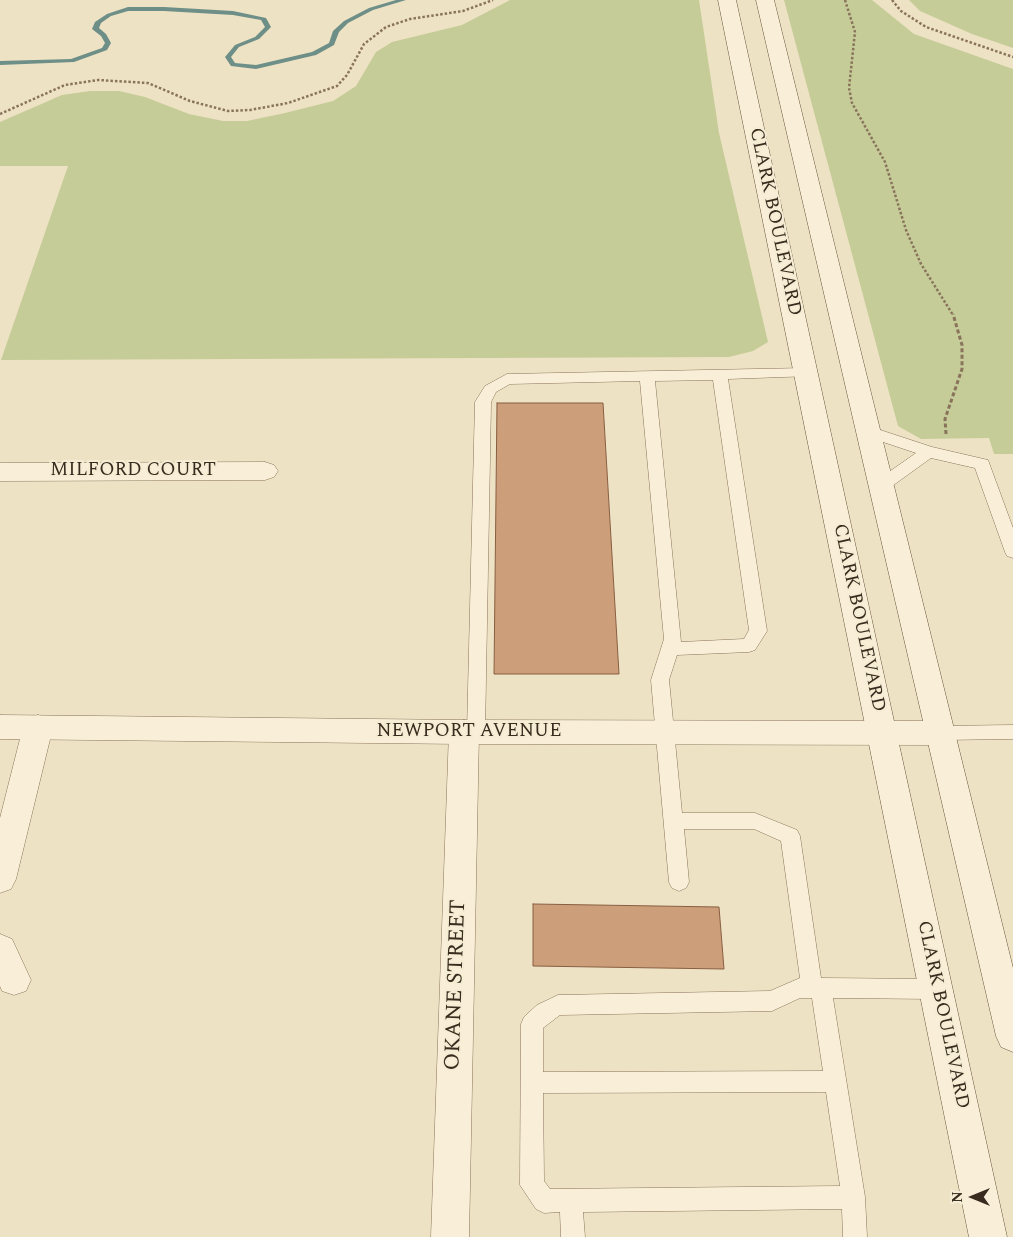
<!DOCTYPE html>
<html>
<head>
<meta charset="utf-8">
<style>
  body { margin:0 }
  #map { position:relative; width:1013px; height:1237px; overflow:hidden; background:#eee2c4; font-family:Spectral,serif }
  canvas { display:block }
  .north { position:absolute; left:948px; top:1172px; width:50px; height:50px; -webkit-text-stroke:4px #f5ecd4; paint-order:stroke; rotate:270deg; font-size:14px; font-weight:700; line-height:20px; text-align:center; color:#392c1e }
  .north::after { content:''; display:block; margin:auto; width:18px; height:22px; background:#392c1e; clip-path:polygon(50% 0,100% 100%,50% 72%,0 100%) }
</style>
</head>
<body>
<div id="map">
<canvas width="1013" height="1237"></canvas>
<div class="north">N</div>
</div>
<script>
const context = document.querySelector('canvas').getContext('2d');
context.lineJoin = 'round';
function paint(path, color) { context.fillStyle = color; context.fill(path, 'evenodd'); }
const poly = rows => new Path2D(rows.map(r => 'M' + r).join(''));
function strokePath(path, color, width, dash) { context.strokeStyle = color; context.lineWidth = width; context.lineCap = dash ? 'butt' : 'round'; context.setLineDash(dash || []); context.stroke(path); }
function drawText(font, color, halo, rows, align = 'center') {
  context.font = font + ' Spectral,serif'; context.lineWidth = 4; context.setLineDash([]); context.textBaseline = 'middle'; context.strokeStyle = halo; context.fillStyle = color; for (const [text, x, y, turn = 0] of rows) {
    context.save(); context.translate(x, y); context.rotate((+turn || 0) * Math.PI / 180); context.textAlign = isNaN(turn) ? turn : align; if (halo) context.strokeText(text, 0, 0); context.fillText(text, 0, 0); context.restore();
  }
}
paint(poly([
  [510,0,699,0,719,133,768,342,753,351,729,357,1,360,68,166,0,166,0,122,62,95,90,91,119,91,145,97,189,114,223,121,247,121,285,113,333,101,356,86,376,52,392,42,462,25],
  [784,0,872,0,914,34,1013,69,1013,454,994,454,989,438,921,439,898,426],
  [909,0,1013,0,1013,48,972,34,920,11]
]), '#c5cc98');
paint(poly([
  [396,0,406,0,373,10,348,23,339,32,334,45,316,55,256,69,231,66,225,57,235,45,255,37,265,27,261,20,233,15,164,11,128,11,111,16,101,23,99,28,106,34,111,43,107,50,74,62,0,65,0,61,71,59,102,48,105,43,101,36,92,29,95,22,107,14,128,7,164,7,233,11,266,18,271,27,259,39,239,47,231,57,235,63,256,65,312,52,329,43,333,31,344,21,369,8,396,0]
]), '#6d8f87');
const building = poly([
  [497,403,603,403,619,674,494,674,497,403],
  [533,904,719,907,724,969,533,966,533,904]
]);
paint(building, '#cc9e7a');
strokePath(building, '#885e41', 1);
const service = poly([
  [806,368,814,373,811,376,728,379,767,631,755,650,749,652,677,655,669,680,682,813,755,813,797,830,800,836,821,978,936,979,944,982,947,989,944,996,936,999,833,998,865,1197,867,1237,843,1237,842,1209,583,1212,585,1237,561,1237,560,1212,544,1213,536,1209,520,1185,521,1024,524,1017,537,1005,558,995,770,991,800,978,781,841,754,829,684,829,689,882,686,888,679,891,672,888,669,882,651,680,664,639,640,381,510,384,496,392,491,402,485,732,483,737,476,739,469,737,467,732,475,402,485,386,507,374,806,368],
  [713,380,749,630,744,639,681,642,655,381,713,380],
  [800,998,812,998,823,1071,543,1072,543,1028,560,1015,772,1011,800,998],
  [826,1092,840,1186,550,1189,544,1181,543,1093,826,1092],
  [868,426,932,447,988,460,1013,528,1013,558,1007,556,1005,552,975,468,931,458,888,489,876,489,874,485,876,481,916,453,862,435,860,431,862,427,868,426],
  [1013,725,1013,739,939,740,932,738,930,733,932,728,939,726,1013,725]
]);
const minor = poly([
  [265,462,274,465,278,471,274,477,265,480,0,481,0,463,265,462],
  [38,715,48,719,53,727,16,879,11,889,0,893,0,818,23,727,28,719,38,715],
  [464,720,474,724,479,732,469,1237,431,1237,449,732,454,724,464,720],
  [0,934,12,939,31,980,26,991,14,995,2,991,0,986,0,934]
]);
const tertiary = poly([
  [0,715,464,720,939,721,949,725,954,733,949,741,939,745,464,744,0,739,0,715]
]);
const secondary = poly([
  [718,0,736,0,1007,1237,969,1237,718,0],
  [756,0,774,0,1013,968,1013,1052,1001,1047,996,1036,756,0]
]);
strokePath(service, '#89745b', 1);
strokePath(minor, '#89745b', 1);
strokePath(tertiary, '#89745b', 1);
strokePath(secondary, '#6a553e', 1);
strokePath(poly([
  [845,0,855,32,849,88,852,103,885,162,906,230,921,264,953,315],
  [892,0,901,11,926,27,1013,57],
  [0,114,65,85,98,80,148,83,190,101,228,111,250,110,288,103,337,86,347,75,364,44,386,27,410,19,463,11,493,0]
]), '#89745b', 2.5, [2.5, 2]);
strokePath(poly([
  [946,434,945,419,962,369,962,345,953,314]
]), '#89745b', 3, [4, 2.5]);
paint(service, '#f9efd8');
paint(minor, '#f9efd8');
paint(tertiary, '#f9efd8');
paint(secondary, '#f9efd8');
drawText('19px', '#392c1e', '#f5ecd4', [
  ["CLARK BOULEVARD",774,222,78],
  ["MILFORD COURT",133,471],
  ["CLARK BOULEVARD",858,618,78],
  ["NEWPORT AVENUE",469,732],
  ["CLARK BOULEVARD",942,1015,78]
]);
drawText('22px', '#392c1e', '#f5ecd4', [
  ["OKANE STREET",457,985,-88]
]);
</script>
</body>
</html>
